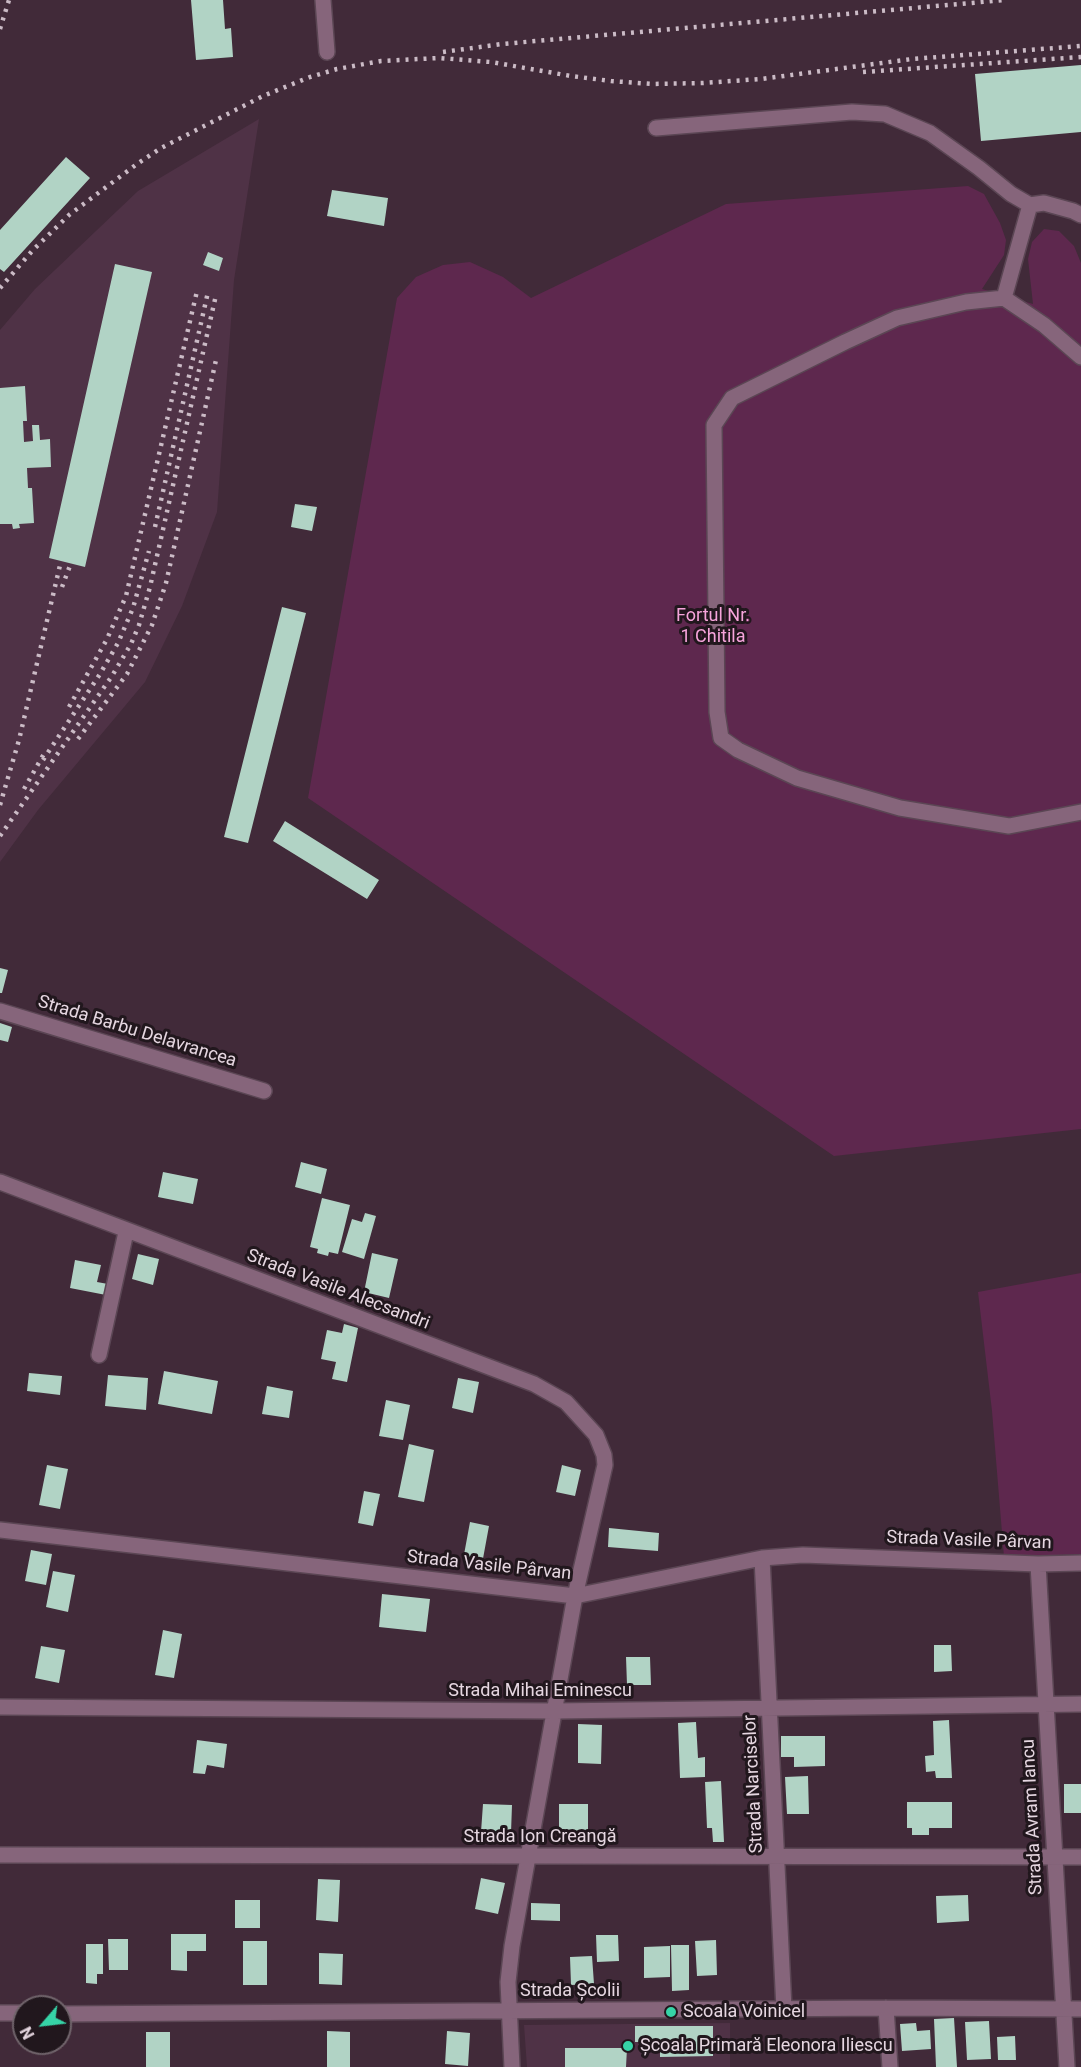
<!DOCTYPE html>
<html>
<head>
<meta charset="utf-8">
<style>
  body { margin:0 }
  #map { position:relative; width:1081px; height:2067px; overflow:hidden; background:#412a39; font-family:Roboto,sans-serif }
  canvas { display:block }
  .north { position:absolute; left:12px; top:1995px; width:60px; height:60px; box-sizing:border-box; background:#21171d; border:2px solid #70646b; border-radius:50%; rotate:242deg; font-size:16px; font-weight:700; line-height:24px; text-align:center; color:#e6d7e1 }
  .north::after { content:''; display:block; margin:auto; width:21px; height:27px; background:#36d4a7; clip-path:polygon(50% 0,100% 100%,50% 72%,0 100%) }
</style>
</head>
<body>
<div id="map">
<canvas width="1081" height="2067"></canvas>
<div class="north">N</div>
</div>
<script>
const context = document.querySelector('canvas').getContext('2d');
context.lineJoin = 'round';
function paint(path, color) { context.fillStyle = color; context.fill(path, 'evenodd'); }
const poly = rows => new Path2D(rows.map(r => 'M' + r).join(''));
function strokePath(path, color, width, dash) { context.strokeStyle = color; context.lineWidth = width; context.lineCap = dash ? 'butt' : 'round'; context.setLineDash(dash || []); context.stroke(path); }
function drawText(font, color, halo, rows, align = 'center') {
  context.font = font + ' Roboto,sans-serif'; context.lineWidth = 6; context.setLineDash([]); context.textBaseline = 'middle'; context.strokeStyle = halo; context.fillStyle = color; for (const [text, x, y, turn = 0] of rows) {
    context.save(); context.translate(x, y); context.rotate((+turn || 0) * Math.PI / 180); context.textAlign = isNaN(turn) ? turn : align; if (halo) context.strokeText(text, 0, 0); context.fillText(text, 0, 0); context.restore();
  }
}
paint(poly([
  [259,119,234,280,217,512,182,606,145,682,38,810,0,862,0,330,35,289,138,191],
  [730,2023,730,2067,527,2067,524,2025]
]), '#4f3246');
paint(poly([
  [968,186,984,194,1000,223,1006,240,1004,255,982,289,1033,304,1028,259,1032,242,1044,229,1059,231,1074,246,1081,263,1081,1129,834,1156,308,798,397,298,416,277,443,265,470,262,503,277,531,298,726,204],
  [1081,1273,1081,1554,1004,1557,992,1411,978,1292]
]), '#5e284e');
paint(poly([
  [191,0,223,0,225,29,231,28,233,57,196,60],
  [1081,65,1081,132,981,141,975,74],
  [66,157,90,178,4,272,0,269,0,230],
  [332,190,388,198,384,226,327,216],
  [208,252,223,258,219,271,203,265],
  [115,264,152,272,85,567,49,558],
  [25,386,27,421,23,421,24,442,33,441,32,425,39,425,40,440,50,439,51,467,27,468,28,488,32,488,34,523,19,524,20,528,13,529,12,524,0,524,0,388],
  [295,504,317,507,312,531,291,527],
  [282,607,306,613,248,843,224,837],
  [285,821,379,880,367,899,273,841],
  [0,968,8,970,2,993,0,993],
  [0,1023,12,1027,8,1042,0,1040],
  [301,1162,327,1169,321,1194,295,1187],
  [163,1172,198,1179,193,1204,158,1197],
  [322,1198,350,1205,338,1254,329,1252,328,1256,317,1253,318,1249,310,1247],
  [365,1213,376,1216,364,1259,342,1252,352,1219,362,1222],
  [372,1253,398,1259,389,1298,364,1292],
  [138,1254,159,1259,153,1285,132,1279],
  [75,1260,101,1265,97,1282,108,1284,106,1295,70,1288],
  [344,1324,358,1328,347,1382,332,1379,336,1362,321,1359,327,1330,342,1333],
  [164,1371,218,1381,212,1414,158,1404],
  [29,1373,62,1376,60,1395,27,1391],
  [108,1375,148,1378,146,1410,105,1406],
  [458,1378,479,1382,473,1413,452,1408],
  [267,1386,293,1391,289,1418,262,1414],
  [386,1400,410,1405,403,1440,379,1436],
  [409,1444,434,1450,424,1502,398,1497],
  [47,1465,68,1469,60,1509,39,1505],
  [562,1465,581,1470,575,1496,556,1492],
  [364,1491,380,1494,373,1526,358,1523],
  [470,1522,489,1526,482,1564,463,1560],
  [609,1528,659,1533,658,1551,608,1547],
  [31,1550,52,1554,46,1585,25,1581],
  [53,1571,75,1575,68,1612,46,1607],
  [382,1594,430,1599,426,1632,379,1627],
  [163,1630,182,1634,174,1678,155,1675],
  [934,1645,951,1645,952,1671,934,1672],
  [41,1646,65,1650,59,1683,35,1678],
  [626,1657,650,1657,651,1685,627,1685],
  [949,1720,952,1778,936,1778,935,1771,926,1772,925,1756,934,1755,933,1721],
  [696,1722,698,1758,705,1757,705,1777,680,1778,678,1723],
  [578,1724,602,1725,601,1764,578,1763],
  [781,1736,825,1736,825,1766,794,1767,794,1757,781,1757],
  [197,1740,227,1744,224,1768,207,1765,205,1774,193,1773],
  [808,1776,809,1814,787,1814,785,1777],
  [721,1781,724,1842,713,1842,712,1828,707,1828,705,1782],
  [1064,1784,1081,1784,1081,1813,1064,1813],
  [907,1802,952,1802,952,1828,929,1828,929,1835,912,1835,912,1828,907,1828],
  [483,1804,512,1805,511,1833,481,1832],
  [559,1804,588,1804,588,1834,559,1834],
  [481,1878,505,1883,498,1914,475,1909],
  [318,1879,340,1880,338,1922,316,1920],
  [968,1895,969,1921,937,1923,936,1896],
  [235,1900,260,1900,260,1928,235,1928],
  [531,1903,560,1904,560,1921,531,1920],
  [171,1934,206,1934,206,1951,187,1951,187,1971,171,1970],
  [596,1935,618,1935,619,1961,597,1962],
  [108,1939,128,1939,128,1970,109,1970],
  [716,1940,717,1975,697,1976,695,1941],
  [243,1941,267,1941,267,1985,243,1985],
  [86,1944,103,1944,103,1974,97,1974,97,1984,86,1983],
  [671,1945,689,1945,689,1990,672,1991],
  [670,1946,670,1977,644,1978,644,1947],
  [319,1953,343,1954,342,1985,319,1984],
  [592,1956,594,1984,571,1985,570,1957],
  [954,2018,957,2067,936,2067,934,2019],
  [989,2021,991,2059,967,2060,965,2022],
  [916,2023,917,2031,930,2030,931,2049,902,2051,900,2024],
  [635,2026,713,2026,713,2056,660,2057,660,2045,647,2045,647,2042,635,2042],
  [327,2031,350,2032,350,2067,327,2067],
  [447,2031,470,2033,468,2066,445,2064],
  [146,2032,170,2032,170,2067,146,2067],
  [1015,2036,1016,2060,998,2060,997,2037],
  [565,2048,627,2048,626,2067,565,2067]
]), '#b1d3c5');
const minor = poly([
  [323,0,327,52],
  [656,128,852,112,885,114,930,133,979,168,1011,194,1030,205,1044,203,1073,211,1081,215],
  [1004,298,1030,205],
  [1081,357,1044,325,1004,298,966,302,897,318,845,342,732,398,714,425,717,712,721,738,738,750,797,778,900,808,1009,826,1081,812],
  [0,1011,264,1091],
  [0,1182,534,1384,566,1402,596,1435,604,1455,605,1465,575,1596,512,1946,508,1982,512,2067],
  [99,1355,126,1232],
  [0,1530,575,1596,762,1558,803,1555,1038,1564,1081,1563],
  [762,1558,784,2009],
  [1038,1564,1067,2067],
  [0,1707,555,1711,1081,1704],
  [0,1855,1081,1857],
  [886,2008,890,2067],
  [0,2013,24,2013],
  [60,2014,886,2008,1081,2009]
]);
strokePath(minor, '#5b4654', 18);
strokePath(minor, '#86657b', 15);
strokePath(poly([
  [0,29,9,0],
  [443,52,502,44,1005,0],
  [863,72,1081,57],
  [0,288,33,250,69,215,137,164,161,148,263,96,310,77,337,69,381,61,439,58,491,62,571,76,611,81,652,84,703,83,761,79,912,59,1081,46],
  [155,527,208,292],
  [62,587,71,563],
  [69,707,107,639,126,596,197,291],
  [78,739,127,674,152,625,166,583,216,360],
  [43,760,100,674,118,643,133,608,149,551],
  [24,789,45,752],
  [0,805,19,740,61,561],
  [0,836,112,676,131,644,139,625,150,587,216,295]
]), '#cbbbc6', 4.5, [3, 6]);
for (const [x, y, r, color] of [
  [671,2012,6,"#36d4a7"],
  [628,2046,6,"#36d4a7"]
]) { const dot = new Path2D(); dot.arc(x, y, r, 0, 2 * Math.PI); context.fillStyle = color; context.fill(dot); strokePath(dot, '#21171d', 2); }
drawText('18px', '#f6a4db', '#21171d', [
  ["Fortul Nr.",713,616],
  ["1 Chitila",713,637]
]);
drawText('18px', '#e6d7e1', '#21171d', [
  ["Strada Barbu Delavrancea",137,1032,17],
  ["Strada Vasile Alecsandri",338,1290,21],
  ["Strada Vasile Pârvan",969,1541,2],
  ["Strada Vasile Pârvan",489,1566,6],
  ["Strada Mihai Eminescu",540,1691],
  ["Strada Narciselor",754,1784,-93],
  ["Strada Avram Iancu",1033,1817,-93],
  ["Strada Ion Creangă",540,1837],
  ["Strada Școlii",570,1991]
]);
drawText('18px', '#e6d7e1', '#21171d', [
  ["Scoala Voinicel",683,2012],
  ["Școala Primară Eleonora Iliescu",640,2046]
], 'left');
</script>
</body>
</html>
